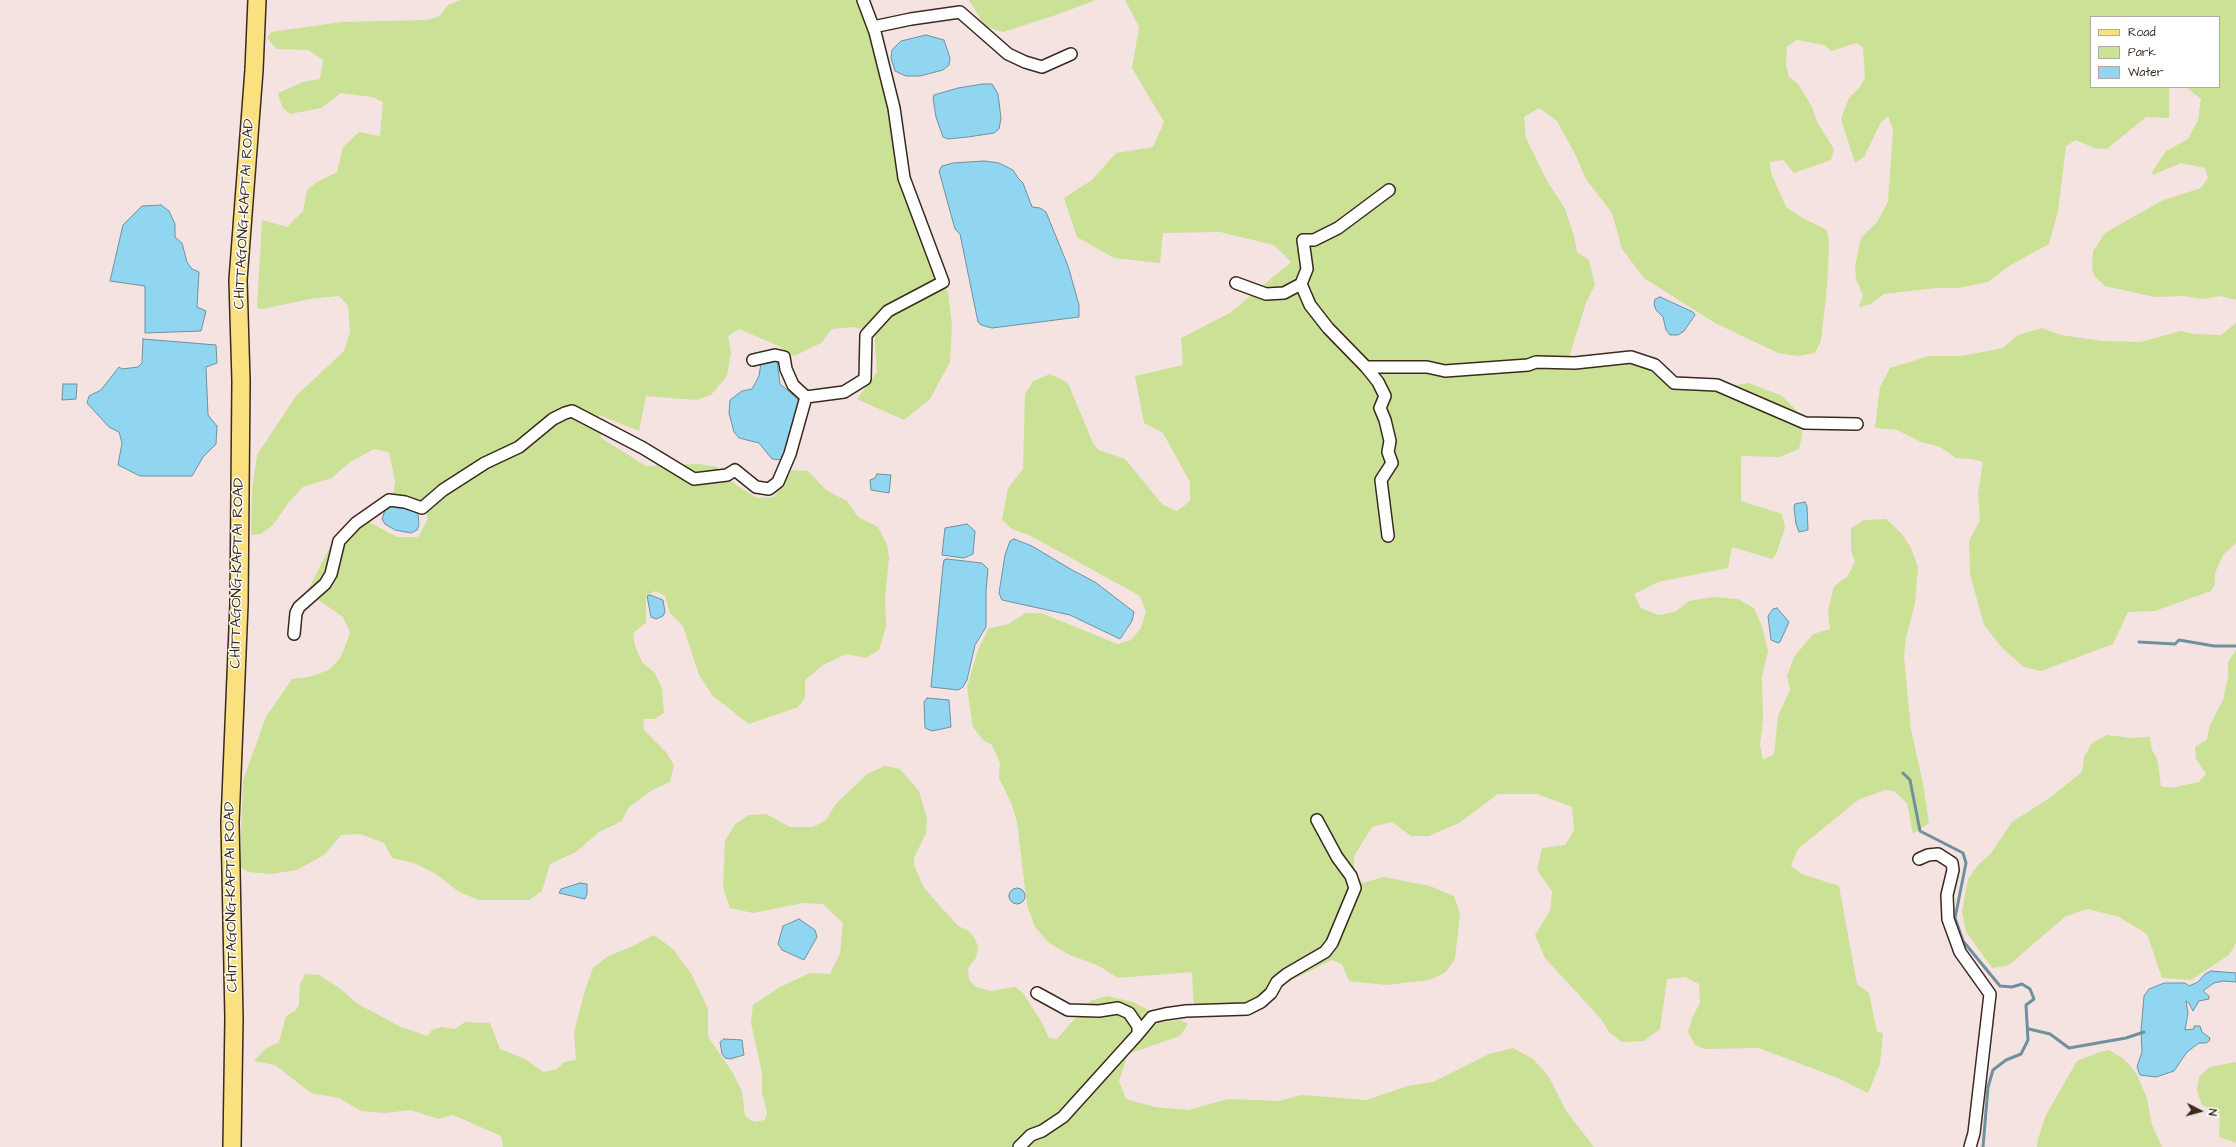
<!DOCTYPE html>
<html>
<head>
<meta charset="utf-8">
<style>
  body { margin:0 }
  #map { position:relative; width:2236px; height:1147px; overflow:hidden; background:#f5e3e2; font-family:"Architects Daughter",sans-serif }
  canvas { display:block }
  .legend { position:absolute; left:2090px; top:16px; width:130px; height:72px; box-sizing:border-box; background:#fff; border:1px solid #b1aaa5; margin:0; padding:5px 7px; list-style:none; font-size:12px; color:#3b2a1e }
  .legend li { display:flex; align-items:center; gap:8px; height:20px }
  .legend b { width:20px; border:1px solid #b1aaa5 }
  .north { position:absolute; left:2180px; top:1091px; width:40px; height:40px; -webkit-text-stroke:3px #fff; paint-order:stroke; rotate:96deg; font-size:11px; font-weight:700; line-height:16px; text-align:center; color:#3b2a1e }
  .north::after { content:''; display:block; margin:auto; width:14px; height:18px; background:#3b2a1e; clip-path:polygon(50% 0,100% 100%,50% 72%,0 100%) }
</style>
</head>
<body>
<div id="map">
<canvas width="2236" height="1147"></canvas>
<ul class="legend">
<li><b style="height:5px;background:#fbe080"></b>Road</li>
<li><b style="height:11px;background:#cae196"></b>Park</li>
<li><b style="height:11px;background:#90d6f1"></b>Water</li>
</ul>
<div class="north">N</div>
</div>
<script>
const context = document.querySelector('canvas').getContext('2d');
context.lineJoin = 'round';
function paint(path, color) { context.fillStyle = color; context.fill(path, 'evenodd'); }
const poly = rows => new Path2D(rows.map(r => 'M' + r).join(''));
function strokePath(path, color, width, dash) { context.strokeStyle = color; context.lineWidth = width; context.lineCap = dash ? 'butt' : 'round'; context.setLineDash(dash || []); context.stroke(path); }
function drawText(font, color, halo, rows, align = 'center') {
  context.font = font + ' "Architects Daughter",sans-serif'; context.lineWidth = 3; context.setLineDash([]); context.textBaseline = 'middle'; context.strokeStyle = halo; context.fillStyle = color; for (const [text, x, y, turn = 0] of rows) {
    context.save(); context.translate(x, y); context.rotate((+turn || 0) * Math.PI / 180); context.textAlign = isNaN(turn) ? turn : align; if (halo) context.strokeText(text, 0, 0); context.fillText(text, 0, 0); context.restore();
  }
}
paint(poly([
  [461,0,858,0,873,35,894,137,901,182,911,216,935,274,948,292,952,325,950,362,930,399,904,420,857,399,877,372,874,332,853,327,832,329,821,343,794,356,779,346,739,329,728,336,731,353,727,376,711,395,696,400,646,396,639,431,599,415,601,438,646,466,700,464,717,467,735,484,757,498,774,497,792,470,808,471,826,490,847,501,858,517,878,527,887,545,889,558,885,599,886,627,879,650,866,658,846,654,823,665,805,680,805,698,798,707,749,724,713,696,699,675,683,626,670,613,665,596,656,591,646,595,646,623,633,633,635,646,642,662,655,673,662,689,664,713,654,719,643,719,644,730,666,752,674,765,670,782,652,790,628,808,622,821,599,832,576,852,550,864,542,891,529,900,479,900,459,892,436,874,414,863,392,858,384,843,360,834,341,835,324,855,297,870,271,874,248,872,240,867,243,780,266,717,292,679,309,677,329,670,341,657,350,633,343,617,320,601,306,594,331,545,356,515,397,537,418,537,428,519,426,512,416,502,393,495,395,481,389,452,374,449,350,462,332,478,303,487,289,502,273,525,261,534,251,535,252,490,257,455,296,396,344,351,350,332,348,306,339,296,310,299,262,309,257,308,262,220,287,227,303,211,307,190,317,182,337,172,343,147,359,132,380,136,383,102,372,97,341,93,321,108,290,114,282,107,278,93,303,82,320,79,323,60,308,50,277,49,267,38,271,32,342,22,428,20,440,16,448,5],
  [969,0,1096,0,1056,15,1003,32,985,26],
  [1125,0,2236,0,2236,300,2221,296,2203,299,2184,296,2155,297,2105,286,2095,277,2092,269,2093,251,2105,233,2161,201,2201,188,2208,178,2205,168,2181,163,2153,175,2152,172,2166,151,2188,139,2198,120,2201,99,2186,87,2219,87,2219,17,2091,17,2091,87,2169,87,2169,118,2146,117,2107,149,2094,148,2076,140,2066,146,2058,211,2049,244,2009,266,1988,282,1958,288,1936,288,1884,294,1871,304,1859,307,1863,295,1856,279,1855,266,1861,238,1878,221,1888,201,1893,130,1888,116,1881,122,1864,157,1855,163,1841,119,1849,98,1860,87,1865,78,1863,47,1856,43,1832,51,1824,45,1797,40,1787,46,1786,65,1789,77,1798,84,1812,107,1817,122,1834,149,1831,160,1794,173,1783,160,1770,162,1771,173,1786,207,1803,218,1827,230,1829,244,1827,286,1821,341,1815,353,1798,356,1778,353,1715,323,1644,278,1622,249,1612,213,1586,179,1576,156,1557,121,1539,108,1524,117,1526,138,1546,179,1565,209,1574,236,1577,252,1589,260,1595,285,1586,303,1570,354,1569,370,1625,361,1655,370,1674,387,1710,389,1749,383,1782,396,1799,413,1802,435,1799,449,1780,457,1741,456,1741,501,1782,514,1785,528,1776,554,1772,559,1732,547,1728,568,1658,582,1634,594,1641,608,1658,615,1675,612,1689,601,1713,597,1738,599,1754,608,1762,626,1768,651,1762,677,1763,719,1760,745,1763,760,1774,754,1778,716,1790,690,1787,676,1794,657,1813,634,1830,629,1828,610,1834,586,1847,577,1855,562,1851,551,1851,528,1864,520,1886,519,1901,533,1910,546,1918,567,1915,603,1906,638,1904,657,1911,730,1923,783,1929,823,1913,834,1907,803,1894,791,1885,790,1858,800,1815,835,1798,849,1791,866,1802,874,1839,886,1857,984,1869,993,1877,1032,1883,1033,1880,1064,1868,1093,1840,1079,1759,1048,1704,1049,1694,1044,1688,1031,1693,1016,1700,1003,1699,984,1685,977,1667,979,1660,1029,1644,1041,1622,1042,1609,1032,1601,1019,1545,958,1535,935,1550,911,1552,891,1537,870,1542,848,1565,845,1574,830,1572,807,1537,794,1498,794,1459,823,1429,836,1411,836,1392,822,1372,827,1354,856,1354,873,1363,883,1384,877,1430,886,1454,896,1460,913,1455,959,1446,972,1430,980,1386,985,1349,981,1342,964,1332,960,1282,985,1245,1007,1194,1007,1192,972,1118,978,1099,966,1070,955,1049,943,1035,927,1027,905,1017,822,1012,805,999,778,1000,763,992,745,983,740,973,727,967,687,978,650,988,629,1008,624,1026,613,1041,613,1118,644,1131,640,1141,628,1146,612,1140,596,1031,536,1012,529,1002,520,1008,488,1023,469,1025,394,1033,381,1050,374,1068,383,1093,443,1099,450,1125,459,1163,505,1177,511,1190,501,1190,482,1163,433,1144,423,1135,376,1183,365,1181,338,1230,313,1291,262,1274,245,1220,232,1163,233,1160,263,1114,258,1077,237,1064,198,1092,180,1116,153,1153,147,1164,122,1132,68,1139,27],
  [2236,323,2236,543,2223,555,2215,573,2215,584,2211,591,2155,611,2128,612,2113,644,2041,671,2024,667,2003,649,1984,625,1970,574,1969,541,1980,520,1978,494,1983,462,1972,459,1956,458,1940,447,1921,442,1897,430,1875,428,1880,387,1890,368,1929,356,1961,356,2003,348,2018,335,2042,328,2061,335,2102,341,2140,342,2181,331,2193,334,2221,335],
  [2236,650,2236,943,2229,955,2191,980,2162,978,2147,934,2119,917,2088,909,2066,916,2009,965,1992,968,1966,932,1962,911,1968,879,1978,865,1991,853,2012,822,2048,799,2082,772,2084,757,2092,743,2107,735,2131,738,2150,737,2152,750,2157,758,2161,786,2171,788,2199,782,2206,774,2196,759,2195,747,2207,739,2210,725,2223,700,2228,677,2228,662],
  [885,766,900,769,919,791,927,819,926,833,914,858,914,865,924,888,958,926,969,931,975,939,978,946,976,958,968,968,969,980,976,987,990,991,1015,987,1023,993,1041,1021,1049,1038,1057,1039,1090,1001,1107,996,1133,1002,1150,1011,1161,1022,1181,1020,1188,1024,1180,1036,1128,1054,1119,1081,1126,1099,1155,1107,1188,1110,1228,1099,1279,1101,1301,1095,1367,1100,1407,1086,1433,1082,1489,1054,1513,1048,1533,1059,1549,1077,1566,1111,1594,1147,503,1147,501,1136,453,1115,438,1119,411,1110,385,1113,361,1111,339,1098,311,1093,275,1065,254,1061,265,1049,279,1042,286,1016,295,1011,299,1005,300,984,305,974,319,975,338,987,358,1004,399,1026,427,1036,432,1030,441,1027,455,1029,465,1022,490,1023,500,1049,525,1059,543,1072,557,1069,564,1062,576,1060,574,1032,585,990,593,968,608,956,629,948,654,935,673,949,692,975,708,1009,708,1037,733,1073,742,1092,745,1116,754,1122,765,1120,767,1113,762,1092,762,1073,751,1023,753,1005,780,987,810,973,830,974,840,954,843,923,823,904,803,903,753,913,730,908,723,887,725,841,735,824,749,815,766,814,790,827,813,827,826,820,835,805,867,774],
  [2109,1050,2124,1059,2136,1073,2147,1098,2152,1125,2162,1147,2037,1147,2038,1139,2046,1115,2077,1061,2100,1052],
  [2236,1062,2236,1143,2219,1137,2220,1114,2202,1105,2197,1091,2199,1077,2210,1067]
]), '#cae196');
const water = poly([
  [926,35,944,40,950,58,949,65,943,70,920,76,906,76,895,71,891,58,892,50,901,41,926,35],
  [983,84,992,84,998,94,1001,118,999,129,994,133,968,137,948,139,943,137,936,117,933,98,934,95,958,88,983,84],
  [984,161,999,163,1013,170,1018,178,1023,183,1032,207,1040,208,1046,212,1068,266,1079,305,1079,317,992,328,981,325,978,322,960,234,955,229,939,171,942,166,953,163,984,161],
  [161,205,169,211,175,224,175,237,182,243,187,262,192,269,199,272,197,307,206,311,201,331,145,333,145,286,110,281,123,225,142,206,161,205],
  [1660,297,1693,312,1695,315,1684,331,1678,335,1670,335,1666,330,1663,317,1656,310,1654,304,1655,299,1660,297],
  [143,339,216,345,217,363,206,367,208,415,217,426,216,444,203,457,192,476,140,476,118,465,122,443,119,432,109,427,87,403,89,396,101,390,119,367,122,369,138,367,142,363,143,339],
  [777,361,780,384,798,399,799,402,785,455,781,460,772,459,759,443,739,438,734,432,729,413,730,400,742,391,752,389,759,376,761,363,777,361],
  [63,384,77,384,76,399,62,400,63,384],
  [877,474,891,475,889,493,871,490,870,480,875,478,877,474],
  [1805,502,1807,506,1808,530,1799,532,1796,524,1794,507,1795,504,1805,502],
  [392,503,418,513,419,525,417,530,411,533,395,530,385,524,382,519,387,504,392,503],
  [967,524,975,531,973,554,964,558,942,555,945,528,967,524],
  [1014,539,1032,546,1072,570,1095,582,1134,612,1132,621,1120,639,1070,615,1002,600,999,593,1005,555,1010,541,1014,539],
  [947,559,982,563,988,569,986,591,986,627,975,645,967,680,963,687,958,690,931,687,943,566,944,560,947,559],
  [650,595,663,600,665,612,663,616,656,619,651,617,647,596,650,595],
  [1777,608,1789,622,1780,642,1778,643,1771,640,1768,616,1773,609,1777,608],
  [927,698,949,700,951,727,932,731,925,728,924,702,927,698],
  [580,883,587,884,587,894,585,899,559,893,561,889,580,883],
  '1009 896a8 8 0 1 1 16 0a8 8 0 1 1-16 0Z',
  [799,919,815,930,817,937,804,960,782,950,778,944,783,926,799,919],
  [2211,971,2236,973,2236,982,2223,981,2214,983,2203,991,2209,996,2209,999,2199,1001,2193,1011,2189,1003,2186,1001,2188,1013,2185,1030,2194,1029,2194,1026,2200,1026,2202,1032,2210,1038,2209,1041,2206,1043,2199,1043,2187,1052,2174,1071,2156,1077,2140,1075,2137,1067,2142,1052,2141,1031,2144,996,2149,989,2164,983,2185,983,2189,986,2198,982,2205,974,2211,971],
  [724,1039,742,1040,744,1055,730,1059,725,1058,722,1054,720,1042,724,1039]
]);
paint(water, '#90d6f1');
strokePath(water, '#6e919d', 1);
strokePath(poly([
  [2139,642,2175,644,2179,640,2214,646,2236,646],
  [1903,773,1910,780,1920,831,1963,853,1966,863,1955,918,1963,941,2000,986,2012,987,2022,984,2030,989,2034,999,2026,1005,2028,1040,2021,1054,2006,1060,1993,1070,1988,1087,1983,1147],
  [2029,1029,2050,1034,2069,1048,2126,1038,2144,1032]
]), '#6e919d', 3);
const street = poly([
  [873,27,911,19,960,12,1008,54,1025,62,1042,67,1071,54],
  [1236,283,1266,294,1284,293,1301,284,1307,269,1303,240,1314,240,1338,228,1389,190],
  [1301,284,1310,305,1328,328,1366,367,1427,367,1445,371,1528,365,1536,362,1575,363,1631,357,1655,365,1674,383,1717,385,1805,423,1857,424],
  [1366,367,1378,382,1385,396,1380,408,1385,420,1390,441,1388,452,1392,463,1381,480,1388,536],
  [806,397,844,392,865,379,866,335,888,311,943,282,904,178,894,108,875,32,863,0],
  [294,634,296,613,299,607,325,584,331,574,339,541,356,523,389,500,405,502,422,508,443,490,485,463,519,447,553,419,565,413,572,411,643,448,694,479,727,475,735,470,756,487,769,489,778,482,790,454,806,397,793,385,786,369,784,357,775,355,753,360],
  [1919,859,1928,855,1938,854,1952,863,1953,870,1947,895,1948,919,1960,952,1990,994,1974,1133,1970,1147],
  [1138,1034,1152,1017,1165,1014,1186,1011,1247,1009,1261,1002,1271,993,1277,982,1287,974,1325,952,1332,943,1355,888,1351,876,1337,857,1317,820],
  [1019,1147,1031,1135,1042,1131,1063,1117,1138,1034,1138,1026,1129,1013,1118,1008,1099,1011,1068,1010,1037,993]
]);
const primary = poly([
  [232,1147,234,1018,230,822,239,604,241,381,238,280,254,70,257,0]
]);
strokePath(street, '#3b2a1e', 14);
strokePath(primary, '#3b2a1e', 20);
strokePath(street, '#fff', 11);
strokePath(primary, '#fbe080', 17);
drawText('15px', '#3b2a1e', '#fff', [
  ["CHITTAGONG-KAPTAI ROAD",245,214,-87],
  ["CHITTAGONG-KAPTAI ROAD",238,573,-89],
  ["CHITTAGONG-KAPTAI ROAD",232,897,-91]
]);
</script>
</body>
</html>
